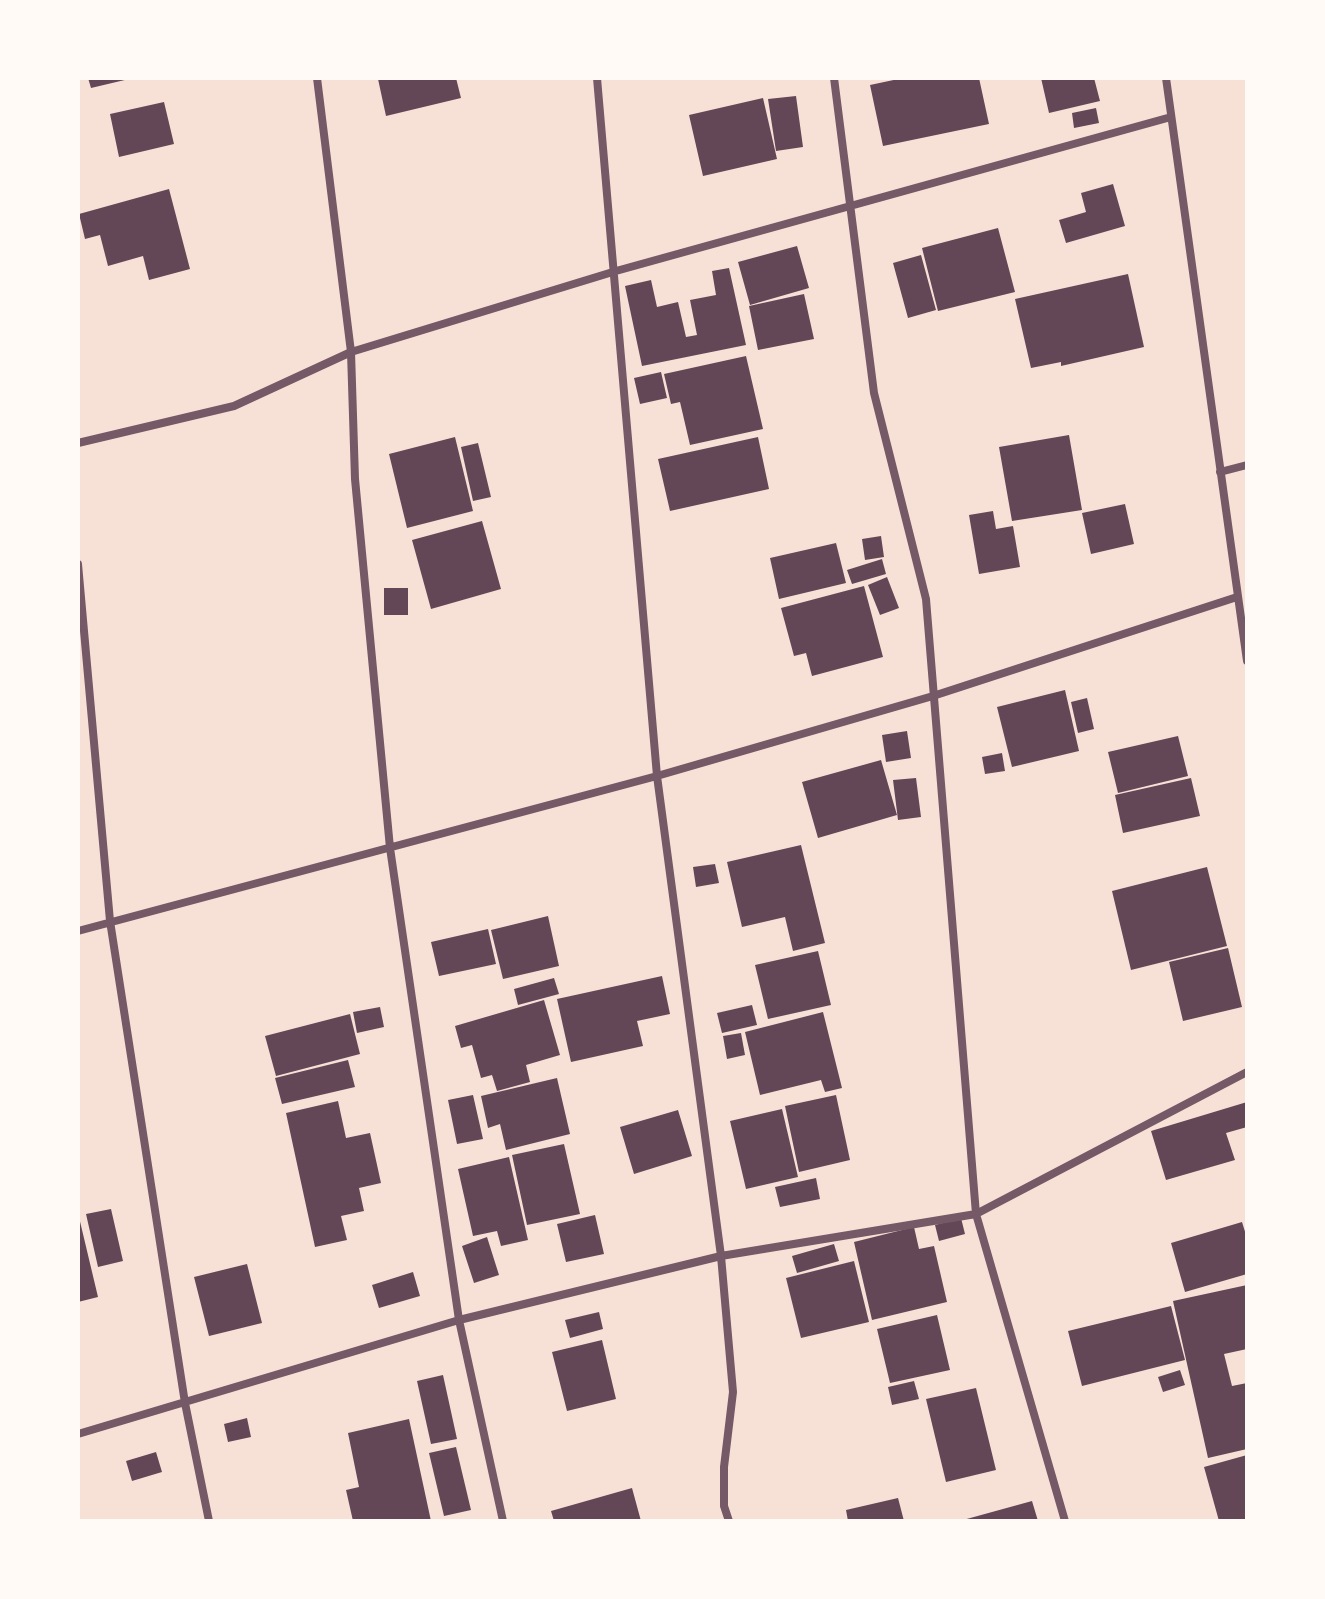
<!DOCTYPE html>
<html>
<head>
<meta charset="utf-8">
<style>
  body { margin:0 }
  #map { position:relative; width:1325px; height:1599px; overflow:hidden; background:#f7e1d7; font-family:"DM Sans",sans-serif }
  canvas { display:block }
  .frame { position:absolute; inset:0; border:80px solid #fffaf5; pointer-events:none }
</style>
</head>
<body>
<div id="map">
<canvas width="1325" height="1599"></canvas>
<div class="frame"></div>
</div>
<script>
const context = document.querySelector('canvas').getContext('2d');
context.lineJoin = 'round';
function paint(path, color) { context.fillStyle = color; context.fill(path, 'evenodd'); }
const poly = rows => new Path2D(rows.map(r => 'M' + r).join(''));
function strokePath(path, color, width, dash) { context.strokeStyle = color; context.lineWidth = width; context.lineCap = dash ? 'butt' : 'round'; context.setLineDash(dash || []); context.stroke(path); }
paint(poly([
  [88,78,129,78,129,79,91,88],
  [456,78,461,98,386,116,378,79],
  [903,78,979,78,989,124,883,146,870,85],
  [1041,78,1094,78,1100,101,1049,113],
  [796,96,803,147,776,151,768,99],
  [763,98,777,159,703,176,689,115],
  [164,102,174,144,119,157,110,114],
  [1096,108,1099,123,1074,128,1072,113],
  [1113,184,1125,226,1066,243,1059,220,1086,212,1081,193],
  [169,189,190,269,149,280,143,256,108,266,100,235,85,239,79,214],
  [998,228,1015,292,938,311,922,248],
  [797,246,809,288,750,305,738,262],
  [921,255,936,310,908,318,893,263],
  [729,268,746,345,642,366,625,286,651,280,657,307,678,302,686,337,697,335,690,300,716,295,712,271],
  [1128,274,1144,347,1061,366,1061,362,1031,368,1015,299],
  [804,294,814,339,758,350,749,306],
  [746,356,763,429,690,445,680,402,671,404,664,374],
  [661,372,667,398,640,404,634,378],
  [1069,435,1082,510,1012,521,999,447],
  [455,437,473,511,407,528,389,454],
  [758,437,769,489,670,511,658,459],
  [478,443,491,497,473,501,461,447],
  [1125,504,1134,544,1091,554,1082,513],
  [993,511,996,529,1013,526,1020,567,979,574,969,515],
  [482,521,501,589,431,609,412,540],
  [881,536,884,557,865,560,862,539],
  [836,543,846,583,779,599,770,558],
  [882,559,886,574,852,584,847,570],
  [887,577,899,608,880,615,868,585],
  [864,586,883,657,812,676,806,653,794,656,781,608],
  [384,588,408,588,408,615,384,615],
  [1065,690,1079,751,1012,767,997,707],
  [1087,698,1094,729,1078,733,1071,702],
  [907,731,911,758,886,762,882,735],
  [1178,736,1188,776,1118,793,1108,752],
  [1002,753,1005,771,985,774,982,757],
  [881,760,897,815,818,838,802,782],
  [916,778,921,817,898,820,893,780],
  [1191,778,1200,816,1123,833,1115,795],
  [801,845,825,943,793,951,785,917,742,927,727,862],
  [715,864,719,883,696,887,693,867],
  [1207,867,1227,946,1131,970,1112,891],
  [548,916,559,966,503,979,491,930],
  [488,929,496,964,439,976,431,942],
  [1228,948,1242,1007,1183,1021,1169,962],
  [818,951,831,1005,768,1019,755,965],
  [662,976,670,1014,637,1021,643,1046,571,1062,557,999],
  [554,978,559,994,518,1005,514,989],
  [544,1000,560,1055,526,1065,530,1082,497,1091,492,1075,481,1078,472,1045,461,1048,455,1026],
  [752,1005,757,1025,722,1033,717,1013],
  [380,1007,384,1027,357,1033,353,1012],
  [823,1012,842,1088,825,1092,821,1080,760,1095,745,1032],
  [350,1014,360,1054,276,1076,265,1036],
  [741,1033,745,1055,727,1059,723,1036],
  [348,1060,355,1087,282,1104,275,1078],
  [557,1078,570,1134,506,1150,500,1124,488,1128,481,1096],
  [473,1095,483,1139,457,1144,448,1100],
  [836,1095,850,1160,799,1172,785,1106],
  [338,1101,346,1138,370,1133,381,1183,359,1188,364,1211,341,1216,347,1240,315,1247,286,1113],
  [1247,1102,1247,1127,1226,1133,1235,1160,1166,1180,1151,1131],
  [782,1109,798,1177,746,1189,730,1121],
  [678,1110,692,1156,634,1174,620,1127],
  [564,1144,580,1214,527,1225,512,1155],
  [509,1157,528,1240,501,1246,497,1231,473,1236,458,1169],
  [816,1178,820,1199,780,1207,775,1187],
  [111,1209,123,1261,98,1267,86,1214],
  [78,1213,98,1297,78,1302],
  [595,1215,604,1254,566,1262,557,1224],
  [961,1218,965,1234,939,1241,935,1225],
  [1242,1222,1247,1238,1247,1274,1185,1292,1171,1243],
  [914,1227,919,1249,934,1246,947,1302,872,1320,854,1242],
  [487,1237,499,1275,474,1283,462,1246],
  [834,1244,839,1261,797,1273,792,1256],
  [854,1261,869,1322,801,1338,786,1278],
  [247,1264,262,1323,209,1336,194,1277],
  [413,1272,420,1296,379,1308,372,1285],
  [1247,1285,1247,1349,1224,1354,1232,1386,1247,1383,1247,1449,1208,1458,1173,1301],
  [1171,1306,1185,1360,1082,1386,1068,1331],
  [599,1312,603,1329,570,1338,565,1320],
  [937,1315,950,1370,890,1383,877,1329],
  [602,1340,616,1399,567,1411,552,1352],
  [1180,1370,1185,1385,1163,1392,1158,1377],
  [443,1375,457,1439,431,1444,417,1381],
  [914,1381,919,1399,892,1405,888,1387],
  [976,1388,996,1470,946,1482,926,1399],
  [247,1418,251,1437,228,1442,224,1424],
  [409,1419,431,1521,353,1521,346,1490,359,1487,348,1433],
  [456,1447,471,1510,444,1516,429,1453],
  [156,1452,162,1472,132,1481,126,1461],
  [1247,1455,1247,1520,1219,1521,1204,1467],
  [632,1488,641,1521,554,1521,551,1511],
  [898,1498,904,1521,848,1521,846,1510],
  [1032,1501,1038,1521,963,1521,963,1520]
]), '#644757');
strokePath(poly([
  [317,78,351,352,355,479,390,848,459,1320,503,1521],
  [597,78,657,776,721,1256,733,1392,724,1467,724,1506,729,1521],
  [834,78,874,393,926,599,976,1214,1065,1521],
  [1166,78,1247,661],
  [78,443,234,406,351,352,616,271,1171,117],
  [1220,472,1247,465],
  [78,564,110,921,185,1403,209,1521],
  [78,931,657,776,933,696,1237,597],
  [78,1434,459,1320,721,1256,976,1214,1247,1072]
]), '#755966', 8);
</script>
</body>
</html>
